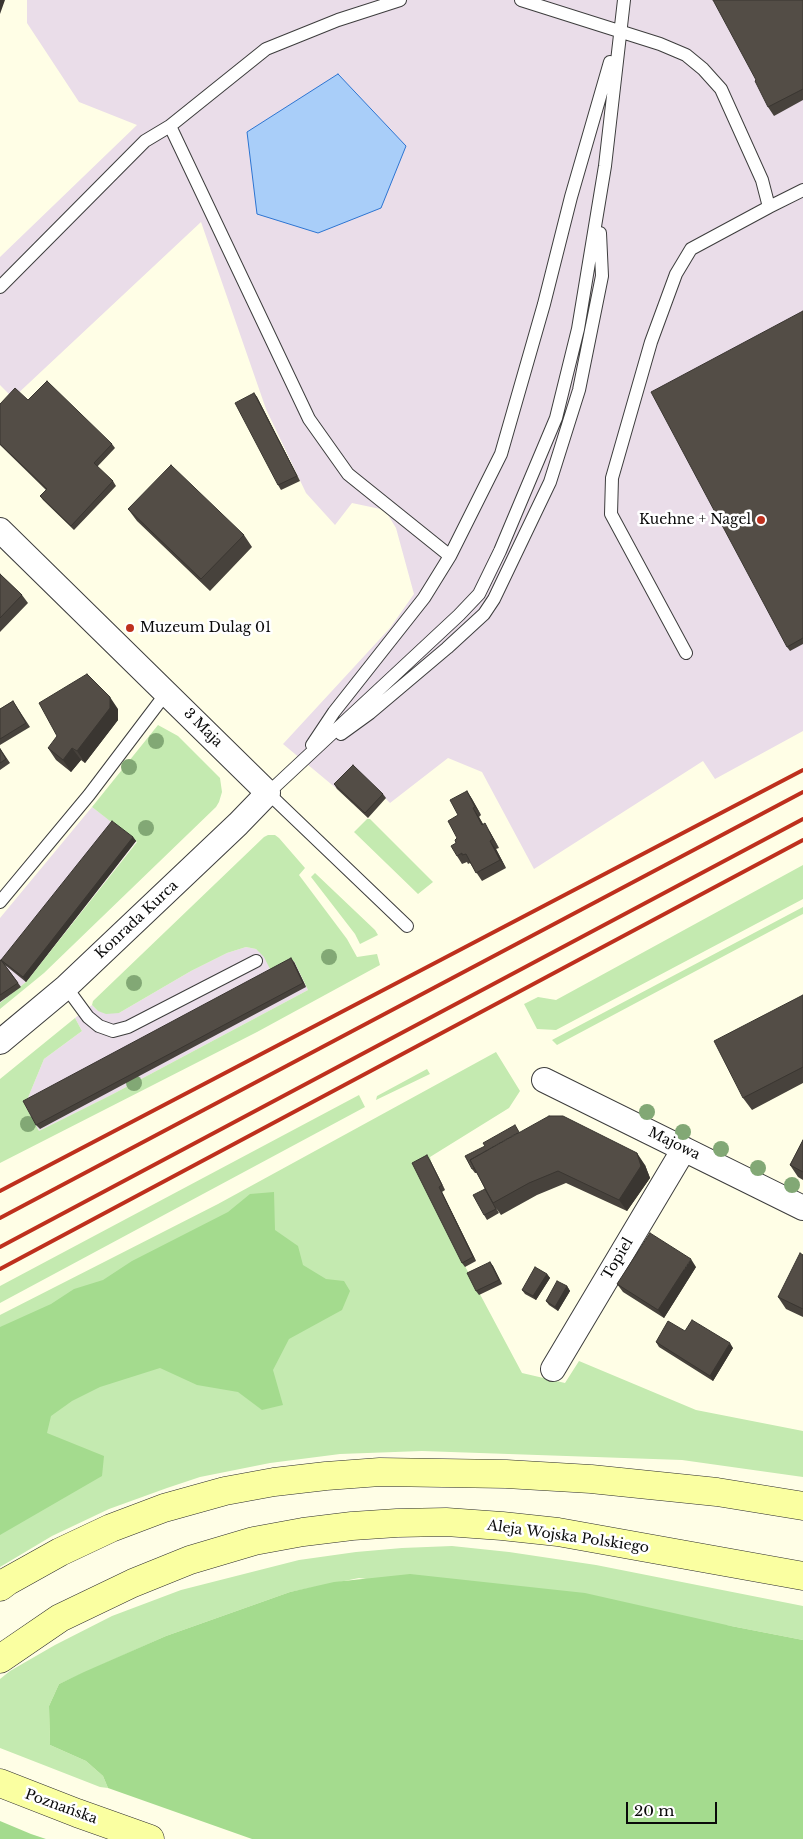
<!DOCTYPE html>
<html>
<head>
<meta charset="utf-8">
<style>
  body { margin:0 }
  #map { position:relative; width:803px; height:1839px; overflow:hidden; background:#fffee6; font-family:"Libre Baskerville",serif }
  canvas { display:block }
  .scale { position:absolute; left:626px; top:1802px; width:91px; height:22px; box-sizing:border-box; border:2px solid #0a0a0a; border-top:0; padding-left:6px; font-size:15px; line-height:18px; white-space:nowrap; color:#0a0a0a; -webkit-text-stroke:4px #fff; paint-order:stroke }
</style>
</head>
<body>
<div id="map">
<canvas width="803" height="1839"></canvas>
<div class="scale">20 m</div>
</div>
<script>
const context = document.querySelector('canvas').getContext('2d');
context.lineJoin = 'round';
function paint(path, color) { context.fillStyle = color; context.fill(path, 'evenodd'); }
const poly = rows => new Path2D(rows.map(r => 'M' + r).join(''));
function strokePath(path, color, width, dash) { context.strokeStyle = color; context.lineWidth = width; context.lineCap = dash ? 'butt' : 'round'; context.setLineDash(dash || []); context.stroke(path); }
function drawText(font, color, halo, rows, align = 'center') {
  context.font = font + ' "Libre Baskerville",serif'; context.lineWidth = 5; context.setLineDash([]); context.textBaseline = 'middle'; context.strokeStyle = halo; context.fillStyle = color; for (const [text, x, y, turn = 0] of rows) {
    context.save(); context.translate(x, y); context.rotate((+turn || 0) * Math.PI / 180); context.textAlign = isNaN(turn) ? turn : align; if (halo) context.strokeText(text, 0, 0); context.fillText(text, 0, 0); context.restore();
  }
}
paint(poly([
  [27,0,803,0,803,731,715,779,703,761,534,869,482,772,448,758,390,803,356,769,337,789,283,744,390,628,414,594,396,528,385,510,352,503,335,525,306,493,266,409,201,222,13,398,0,385,0,257,137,125,79,102,27,23],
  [92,807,137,841,26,982,0,1003,0,918],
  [246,947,256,949,265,957,271,970,283,967,294,960,308,990,113,1094,39,1131,25,1105,44,1059,82,1031,75,1018,92,1005,98,1011,119,1013,191,971,227,953]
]), '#eadde9');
paint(poly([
  [158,725,178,736,220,778,222,792,219,802,216,807,44,973,0,1009,0,1003,26,982,137,842,92,807],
  [367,819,370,819,433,882,418,894,354,832],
  [268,835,275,835,279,838,305,868,299,875,347,939,357,957,377,954,380,965,257,1032,0,1163,0,1079,75,1018,82,1031,44,1059,25,1105,39,1131,113,1094,308,990,294,961,283,967,271,971,264,957,256,949,246,947,227,953,191,971,119,1013,106,1014,98,1011,92,1005,93,1001,264,837],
  [803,865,803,899,556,1030,537,1029,524,1004,538,997,556,1000],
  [315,873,375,930,378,935,360,944,355,934,311,877],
  [803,907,803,914,799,916,557,1045,552,1040],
  [496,1052,520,1091,509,1108,430,1157,451,1240,522,1373,565,1383,579,1361,696,1410,803,1431,803,1477,682,1460,422,1451,340,1454,270,1463,200,1477,167,1488,109,1509,52,1536,0,1567,0,1315,218,1204],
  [427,1069,430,1074,376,1100,377,1096],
  [359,1095,365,1107,0,1303,0,1286],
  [452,1546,509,1552,596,1565,803,1606,803,1640,731,1626,359,1578,290,1592,166,1636,59,1684,49,1706,50,1745,86,1761,103,1776,108,1788,100,1787,0,1748,0,1679,10,1671,55,1645,112,1616,181,1590,299,1560,356,1552,402,1548]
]), '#c4eab0');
paint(poly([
  [274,1192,275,1230,298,1246,303,1265,326,1279,344,1281,350,1291,342,1310,289,1339,273,1370,283,1405,262,1410,238,1392,197,1385,160,1368,100,1387,72,1401,51,1416,47,1433,104,1456,102,1476,0,1535,0,1327,51,1304,74,1289,103,1280,132,1261,228,1212,250,1194],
  [410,1574,585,1593,731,1626,803,1640,803,1839,252,1839,108,1788,103,1776,86,1761,50,1745,49,1706,59,1684,84,1672,166,1636,290,1592,334,1582],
  [0,1821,31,1834,46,1839,0,1839]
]), '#a4db8e');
const water = poly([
  [338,74,406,146,381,208,318,233,257,214,247,132,338,74]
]);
paint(water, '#a9cef9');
strokePath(water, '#2d75d2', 1);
const lane = poly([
  [521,0,660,44,686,55,703,69,721,89,762,180,769,207,803,190],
  [170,126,309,419,348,474,450,556],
  [0,287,145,141,170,126,266,49,338,20,400,0],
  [686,653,611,514,612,478,651,342,676,274,691,249,769,207],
  [341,734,370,713,447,648,484,614,494,599,550,482,579,390,602,276,600,233],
  [312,745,334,712,424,598,450,556,501,454,544,304,571,197,610,62],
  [0,902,89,795,167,692],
  [407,926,268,793,459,615,479,594,500,551,556,418,578,329,605,166,624,0],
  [66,987,88,1017,99,1026,113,1031,128,1027,256,961]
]);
const street = poly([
  [0,530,268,793,238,824,66,987,0,1042],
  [544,1080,803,1208],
  [553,1369,684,1149]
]);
const secondary = poly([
  [0,1587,8,1581,60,1552,111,1528,164,1508,225,1491,274,1482,326,1476,380,1472,506,1474,591,1479,717,1492,803,1506],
  [0,1659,60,1618,133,1583,190,1560,254,1541,303,1532,352,1526,397,1523,446,1522,502,1526,558,1532,803,1576],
  [0,1783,77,1813,150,1839]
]);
strokePath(lane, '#3d3d3d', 14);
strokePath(street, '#3d3d3d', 26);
strokePath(secondary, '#2c2c2c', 29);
strokePath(lane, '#fff', 12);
strokePath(street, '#fff', 24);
strokePath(secondary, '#faffa1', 28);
strokePath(poly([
  [0,1191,803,770],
  [0,1218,803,792],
  [0,1247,803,819],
  [0,1269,803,840]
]), '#be301d', 4);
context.fillStyle = '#82a875';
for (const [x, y] of [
  [156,741],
  [129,767],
  [146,828],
  [329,957],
  [134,983],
  [134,1083],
  [647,1112],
  [28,1124],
  [683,1132],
  [721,1149],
  [758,1168],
  [792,1185]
]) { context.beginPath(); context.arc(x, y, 8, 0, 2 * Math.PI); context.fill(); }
paint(poly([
  [803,0,803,100,774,116,768,107],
  [803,311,803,644,790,651,787,647],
  [254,393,257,397,300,481,281,490,278,485],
  [28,400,112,444,115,448,97,467,113,481,116,486,74,530,43,500,40,496,46,490,0,445,0,404],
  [128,509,244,535,252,547,210,591,137,521],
  [0,574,22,595,28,603,0,632],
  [13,701,30,727,0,745,0,709],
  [118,709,118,720,85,763,81,760,71,772,56,760,48,748],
  [0,748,10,763,0,770],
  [334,784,383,794,386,798,368,818,337,789],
  [467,791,472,799,481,815,479,817,483,824,490,832,499,848,496,849,506,868,482,881,470,863,468,864,467,862,462,864,457,856,456,843,457,838,458,815],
  [133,837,136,841,26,982,5,965,21,987,0,1002,0,961],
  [294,962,306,987,40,1129,36,1125],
  [803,995,803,1083,752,1110,743,1098],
  [520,1132,645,1165,650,1178,627,1211,566,1183,537,1195,501,1215,496,1208,499,1213,487,1220,484,1215,485,1189,477,1173,475,1173,472,1169],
  [803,1140,803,1180,798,1177,790,1165],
  [430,1160,445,1190,442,1192,476,1261,465,1267,462,1263],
  [803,1255,803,1317,786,1309,778,1297],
  [490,1262,493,1266,502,1284,479,1295,476,1291],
  [696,1267,664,1318,623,1292,617,1284],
  [547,1274,550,1278,536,1300,525,1294,522,1290],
  [567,1286,570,1291,558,1311,549,1305,546,1301],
  [685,1331,733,1348,713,1381,659,1347,656,1342]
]), '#47423c');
paint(poly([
  [0,0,5,0,0,14],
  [254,393,257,397,300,481,297,476],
  [110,697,118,709,118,720,85,763,77,751],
  [72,748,81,760,71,772,63,760],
  [467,791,472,799,481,815,475,807],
  [473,808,479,817,488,833,482,825],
  [485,823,490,832,499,848,493,839],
  [133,837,136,841,26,982,23,977],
  [490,841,496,849,506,868,500,860],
  [291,958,294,962,306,987,303,983],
  [637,1153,645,1165,650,1178,627,1211,619,1200],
  [427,1155,430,1160,445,1190,442,1185],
  [439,1187,442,1192,476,1261,473,1257],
  [691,1259,696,1267,664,1318,658,1310],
  [490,1262,493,1266,502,1284,499,1280],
  [547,1274,550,1278,536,1300,533,1296],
  [567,1286,570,1291,558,1311,555,1307],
  [730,1343,733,1348,713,1381,710,1376]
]), '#3a3631');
const building = poly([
  [713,0,803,0,803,89,768,107,755,81,756,80,713,0],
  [803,311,803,638,787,647,651,392,803,311],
  [47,381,112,444,94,463,113,481,71,526,40,496,47,489,0,444,0,404,15,388,28,400,47,381],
  [254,393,297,476,278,485,235,403,254,393],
  [171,465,244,535,201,579,128,509,171,465],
  [0,574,22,595,0,618,0,574],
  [87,674,110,697,110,708,77,751,72,748,63,760,48,748,57,736,39,703,87,674],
  [13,701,26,723,0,739,0,709,13,701],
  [0,749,6,759,0,763,0,749],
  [353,765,383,794,365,813,334,784,353,765],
  [467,791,475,807,473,808,482,825,485,823,493,839,490,841,500,860,476,873,466,854,462,855,462,853,457,856,451,846,456,843,455,840,457,838,448,821,458,815,450,800,467,791],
  [112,821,133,837,23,977,1,960,112,821],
  [291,958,303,983,36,1125,23,1101,291,958],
  [1,960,18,983,0,995,0,961,1,960],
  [803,995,803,1067,743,1098,714,1041,803,995],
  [549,1116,563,1116,637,1153,641,1166,619,1200,558,1171,529,1183,493,1203,470,1160,549,1116],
  [515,1125,519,1132,470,1160,474,1168,472,1169,465,1156,485,1146,483,1143,515,1125],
  [803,1140,803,1172,790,1165,803,1140],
  [427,1155,442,1185,439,1187,473,1257,462,1263,412,1163,427,1155],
  [485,1189,496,1209,484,1215,473,1195,485,1189],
  [650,1233,691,1259,658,1310,617,1284,650,1233],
  [800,1253,803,1255,803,1309,778,1297,800,1253],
  [490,1262,499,1280,476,1291,467,1273,490,1262],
  [535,1267,547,1274,533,1296,522,1290,535,1267],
  [557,1281,567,1286,555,1307,546,1301,557,1281],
  [692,1320,730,1343,710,1376,656,1342,668,1321,685,1331,692,1320]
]);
paint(building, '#534d46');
strokePath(building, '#3a3631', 1);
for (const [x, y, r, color] of [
  [761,520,5,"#be301d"],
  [130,628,5,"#be301d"]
]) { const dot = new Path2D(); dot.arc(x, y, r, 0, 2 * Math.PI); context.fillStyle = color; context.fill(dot); strokePath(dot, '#fff', 2); }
drawText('14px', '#0a0a0a', '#fff', [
  ["Kuehne + Nagel",751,520],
  ["Muzeum Dulag 01",140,628,"left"]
], 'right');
drawText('14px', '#0a0a0a', '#fff', [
  ["3 Maja",203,728,45],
  ["Konrada Kurca",137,920,-43],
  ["Majowa",674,1144,26],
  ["Topiel",618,1259,-59],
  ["Aleja Wojska Polskiego",568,1537,8],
  ["Poznańska",61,1807,20]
]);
</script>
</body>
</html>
